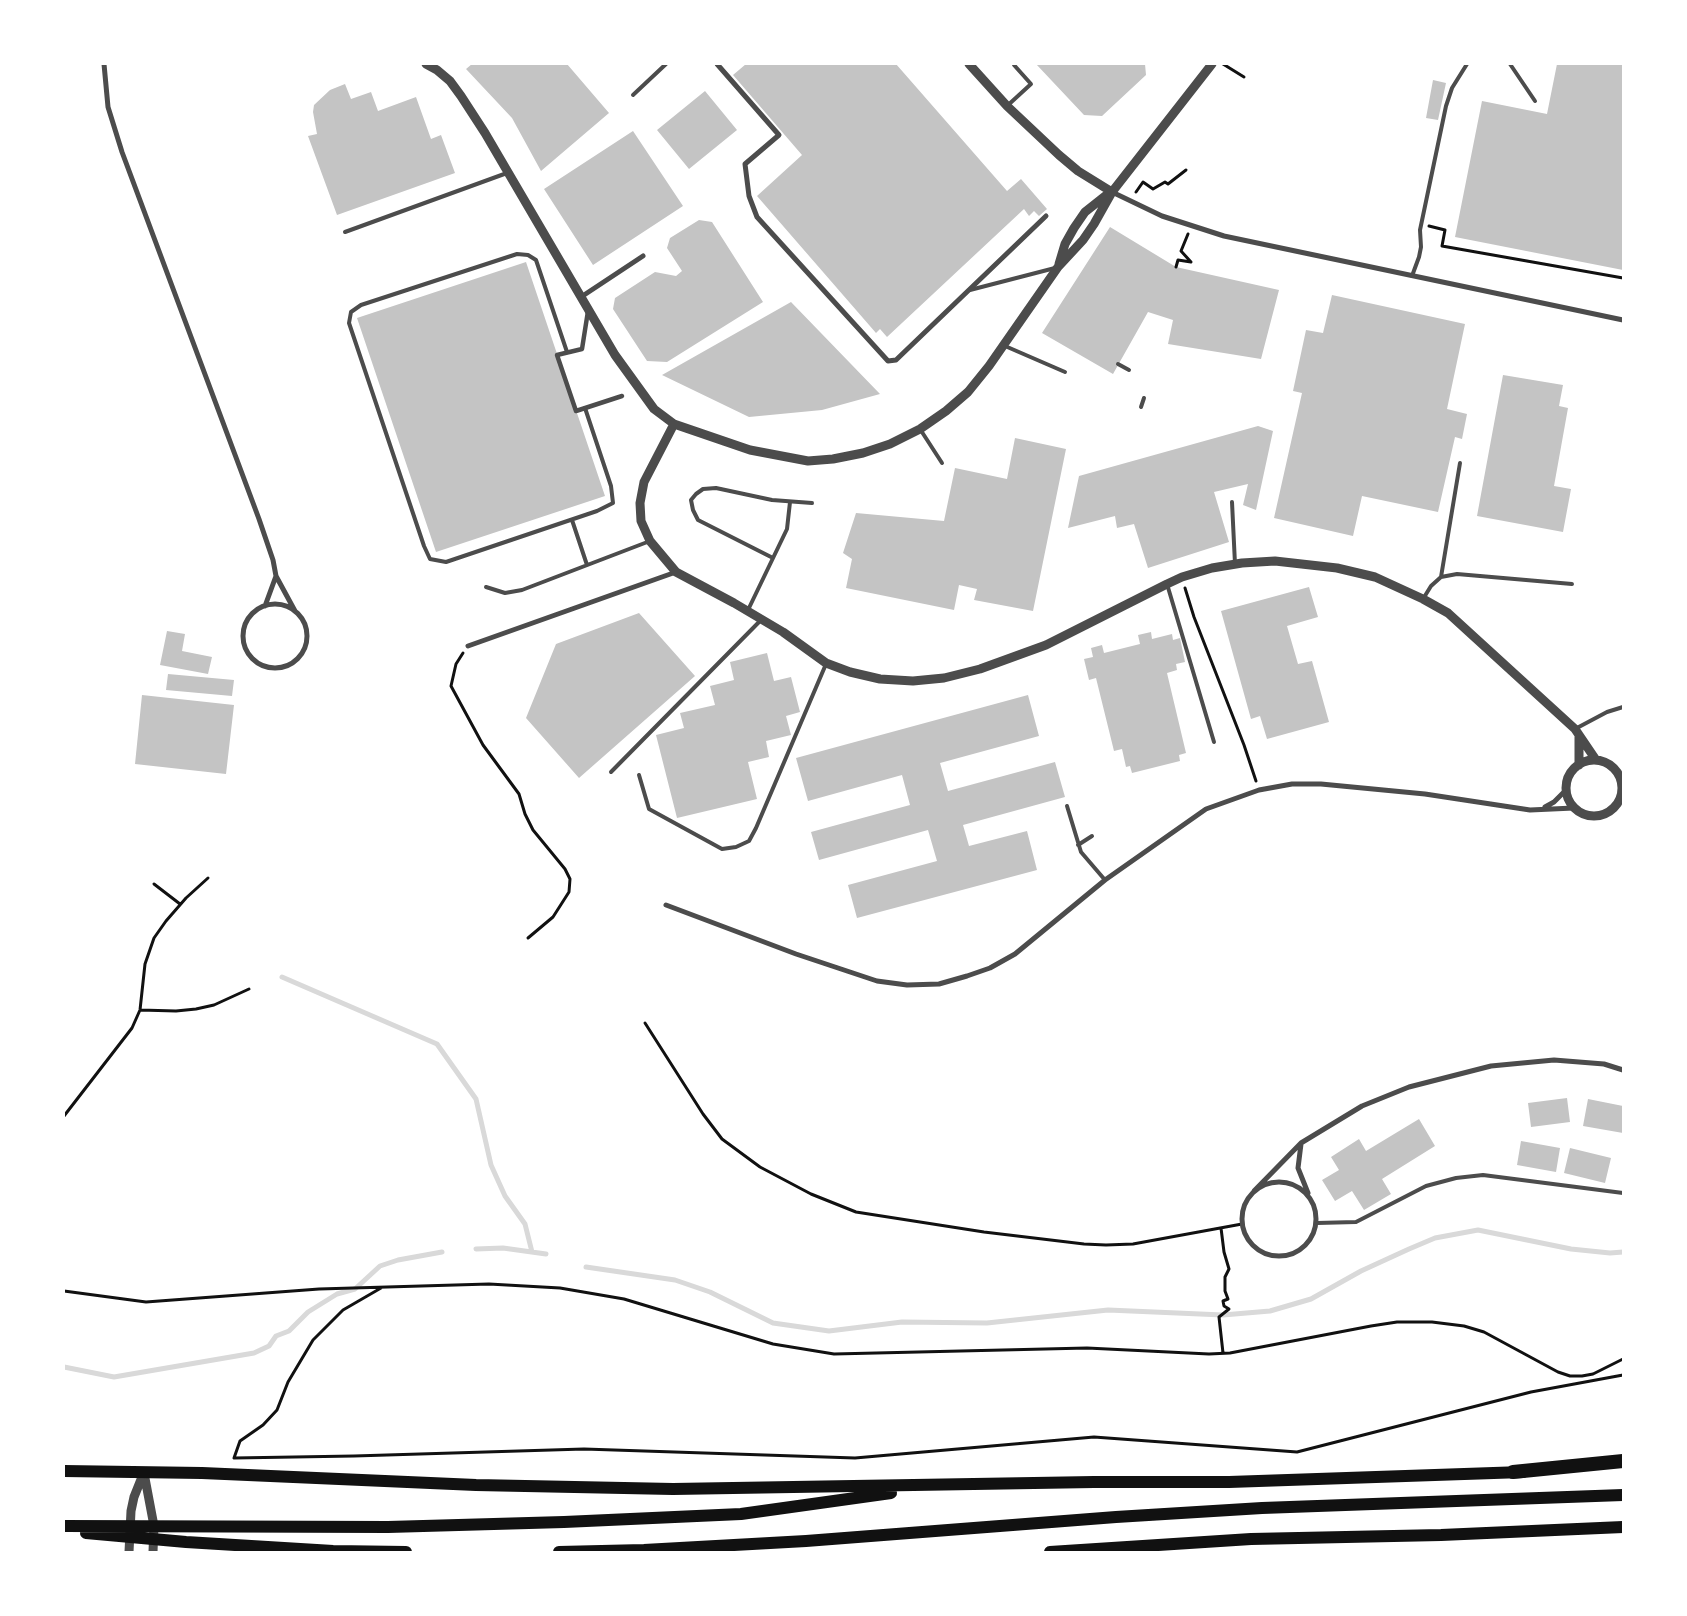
<!DOCTYPE html>
<html>
<head>
<meta charset="utf-8">
<style>
  body { margin:0 }
  #map { position:relative; width:1687px; height:1616px; overflow:hidden; background:#fff; font-family:Roboto,sans-serif }
  canvas { display:block }
  .frame { position:absolute; inset:0; border:65px solid #fff; pointer-events:none }
</style>
</head>
<body>
<div id="map">
<canvas width="1687" height="1616"></canvas>
<div class="frame"></div>
</div>
<script>
const context = document.querySelector('canvas').getContext('2d');
context.lineJoin = 'round';
const poly = rows => new Path2D(rows.map(r => 'M' + r).join(''));
function strokePath(path, color, width, dash) { context.strokeStyle = color; context.lineWidth = width; context.lineCap = dash ? 'butt' : 'round'; context.setLineDash(dash || []); context.stroke(path); }
function paint(path, color) { context.fillStyle = color; context.fill(path, 'evenodd'); }
strokePath(poly([
  [282,977,437,1044,476,1099,491,1165,505,1196,525,1224,532,1252],
  [476,1249,503,1248,546,1254],
  [586,1267,675,1280,710,1292,773,1323,829,1331,902,1322,987,1323,1108,1310,1223,1315,1270,1311,1311,1299,1361,1271,1409,1249,1435,1238,1478,1230,1571,1249,1610,1253,1623,1252],
  [64,1367,114,1377,254,1353,269,1346,276,1336,289,1331,308,1312,337,1294,355,1289,380,1266,398,1260,442,1252]
]), '#d9d9d9', 5);
paint(poly([
  [472,64,567,64,609,113,541,171,512,118,466,69],
  [746,64,896,64,1007,191,1021,179,1047,209,1039,216,1034,211,1029,216,1024,209,887,337,880,329,876,333,757,196,802,155,733,75],
  [1036,64,1145,64,1146,75,1102,116,1084,115],
  [1557,64,1623,64,1623,270,1455,237,1482,101,1547,114],
  [1433,80,1446,83,1438,120,1426,118],
  [345,84,351,99,371,92,378,111,416,97,431,139,441,135,455,173,337,215,308,136,317,134,313,112,314,105,330,90],
  [705,91,737,130,689,169,657,130],
  [633,131,683,206,593,265,544,189],
  [699,220,712,222,763,302,667,362,647,361,613,309,615,298,655,272,676,276,682,271,667,248,670,238],
  [1110,227,1176,267,1279,290,1261,359,1168,344,1173,320,1148,312,1113,374,1042,333],
  [526,262,605,496,436,552,357,318],
  [1332,295,1465,324,1447,409,1467,414,1462,439,1455,437,1438,512,1362,496,1353,536,1274,518,1302,393,1293,391,1306,330,1323,333],
  [791,302,880,394,822,410,749,417,662,375],
  [1503,375,1563,385,1559,406,1568,408,1554,486,1571,489,1563,532,1477,516],
  [1258,426,1273,431,1256,510,1243,505,1248,484,1214,492,1229,542,1148,568,1134,524,1117,528,1115,516,1068,528,1079,476],
  [1015,438,1066,449,1033,611,974,600,977,589,959,585,954,610,846,588,852,559,843,553,856,513,944,521,955,468,1007,479],
  [1309,587,1318,617,1287,626,1298,664,1312,661,1329,722,1267,739,1260,716,1251,719,1221,611],
  [639,613,695,676,579,778,526,718,556,644],
  [167,631,185,634,182,651,212,657,208,674,160,665],
  [1151,632,1152,639,1172,634,1173,640,1180,638,1185,662,1176,664,1177,670,1167,673,1186,753,1179,755,1180,761,1132,773,1130,766,1126,767,1122,749,1114,751,1096,678,1089,680,1084,659,1093,657,1091,648,1102,645,1104,653,1140,644,1138,635],
  [767,653,774,681,791,677,800,712,786,716,791,735,766,741,769,757,748,762,757,799,677,818,656,735,684,728,680,713,715,705,710,686,734,680,730,662],
  [168,674,234,680,232,696,166,690],
  [142,695,234,705,226,774,135,764],
  [1028,695,1039,736,940,763,948,791,1055,762,1065,797,963,825,969,846,1027,831,1037,870,857,918,848,885,937,861,928,830,819,860,811,832,910,805,902,775,808,801,796,758],
  [1567,1098,1570,1122,1531,1127,1528,1103],
  [1588,1099,1623,1106,1623,1133,1583,1126],
  [1419,1119,1435,1146,1382,1179,1391,1194,1364,1210,1352,1191,1335,1201,1322,1180,1339,1170,1331,1157,1359,1139,1366,1151],
  [1521,1141,1560,1148,1556,1172,1517,1165],
  [1570,1148,1611,1158,1605,1183,1564,1173]
]), '#c4c4c4');
strokePath(poly([
  [1223,64,1244,77],
  [1136,192,1143,182,1153,189,1165,182,1168,184,1186,170],
  [1429,226,1445,230,1442,246,1623,278],
  [1176,267,1178,260,1191,262,1181,251,1188,234],
  [1185,588,1194,617,1244,745,1256,781],
  [463,653,456,664,451,686,483,745,519,794,525,814,533,830,565,869,570,879,569,892,553,917,528,938],
  [154,884,180,904],
  [140,1010,176,1011,196,1009,214,1005,249,989],
  [645,1023,703,1114,722,1139,760,1167,811,1194,856,1212,984,1232,1084,1244,1106,1245,1133,1244,1242,1224],
  [64,1116,132,1028,140,1010,145,964,154,938,166,921,186,898,208,878],
  [1221,1228,1224,1252,1229,1269,1225,1277,1225,1291,1228,1299,1223,1301,1224,1306,1229,1309,1219,1317,1223,1353],
  [64,1291,146,1302,319,1289,489,1284,560,1288,624,1299,773,1344,834,1354,1087,1348,1209,1354,1230,1353,1371,1326,1397,1322,1432,1322,1464,1326,1484,1332,1558,1372,1570,1376,1582,1376,1593,1374,1623,1359],
  [234,1458,354,1456,584,1449,855,1458,1094,1437,1297,1452,1531,1392,1623,1375],
  [234,1458,240,1441,263,1425,277,1410,288,1382,313,1340,343,1310,381,1288]
]), '#111', 3);
strokePath(poly([
  [1510,64,1535,101],
  [633,95,666,64],
  [1007,106,1031,84,1014,65],
  [345,232,507,173],
  [1412,276,1419,257,1421,247,1420,230,1446,106,1452,88,1467,64],
  [970,290,1055,268],
  [1005,346,1065,372],
  [567,352,536,260,528,255,517,254,361,305,351,312,349,323,424,546,430,559,446,562,597,511,613,503,611,486,585,408],
  [1118,364,1129,370],
  [1141,407,1144,398],
  [920,429,942,463],
  [1232,502,1235,564],
  [572,520,587,565],
  [773,558,698,520,693,510,691,500,696,494,703,489,716,488,772,500,812,503],
  [1441,577,1460,463],
  [1167,584,1214,742],
  [486,587,505,593,522,590,650,541],
  [1423,599,1431,586,1441,577,1457,574,1572,584],
  [748,610,787,529,790,502],
  [1575,729,1607,712,1623,707],
  [611,772,760,621],
  [639,775,649,809,722,849,736,847,749,841,756,828,826,664],
  [1067,806,1081,852,1105,880],
  [1078,845,1092,836],
  [1317,1223,1356,1222,1426,1186,1456,1178,1483,1175,1623,1193]
]), '#4c4c4c', 4);
strokePath(poly([
  [588,311,582,349,557,355,576,411,622,396]
]), '#4c4c4c', 4.5);
strokePath(poly([
  [104,64,108,107,122,152,259,519,273,560,276,576,295,611],
  [717,64,779,135,745,164,749,196,757,217,888,361,896,360,1046,216],
  [1112,192,1162,216,1224,236,1623,320],
  [581,297,643,256],
  '243 636a32 32 0 1 1 64 0a32 32 0 1 1-64 0Z',
  [265,606,276,576],
  [468,646,676,572],
  [1545,807,1554,802,1566,790],
  [666,905,796,954,877,981,907,985,939,984,967,976,990,968,1015,954,1105,880,1206,809,1259,790,1292,784,1321,784,1425,794,1530,810,1574,808],
  [1301,1144,1298,1168,1308,1193],
  '1242 1219a37 37 0 1 1 74 0a37 37 0 1 1-74 0Z',
  [1254,1191,1301,1143,1362,1106,1409,1087,1491,1066,1554,1060,1604,1064,1623,1070]
]), '#4c4c4c', 5);
strokePath(poly([
  [426,64,437,70,450,81,461,96,485,133,615,355,654,409,674,424,750,450,808,461,833,459,863,453,890,444,920,429,946,411,968,392,989,366,1058,267,1083,240,1094,224,1112,192,1212,64],
  [969,64,1007,106,1059,155,1078,171,1112,192],
  [1059,264,1065,244,1074,228,1085,212,1109,193],
  [674,424,644,482,640,503,641,521,650,541,676,572,734,603,783,632,826,663,850,672,880,679,913,681,944,678,980,669,1046,645,1167,584,1182,577,1212,568,1242,563,1275,561,1337,568,1375,577,1423,599,1448,613,1575,729,1596,760],
  [1579,737,1579,765],
  '1566 788a28 28 0 1 1 56 0a28 28 0 1 1-56 0Z',
  [144,1473,154,1526,153,1552],
  [129,1552,131,1511,134,1497,144,1472]
]), '#4c4c4c', 9);
strokePath(poly([
  [64,1471,202,1473,476,1485,673,1489,1094,1482,1229,1482,1523,1472],
  [64,1526,388,1527,564,1522,741,1514,891,1493],
  [86,1533,186,1542,333,1551,406,1552],
  [559,1552,644,1550,806,1541,1116,1517,1262,1508,1623,1495],
  [1050,1552,1251,1539,1441,1535,1623,1527]
]), '#111', 12);
strokePath(poly([
  [1513,1472,1623,1461]
]), '#111', 14);
</script>
</body>
</html>
